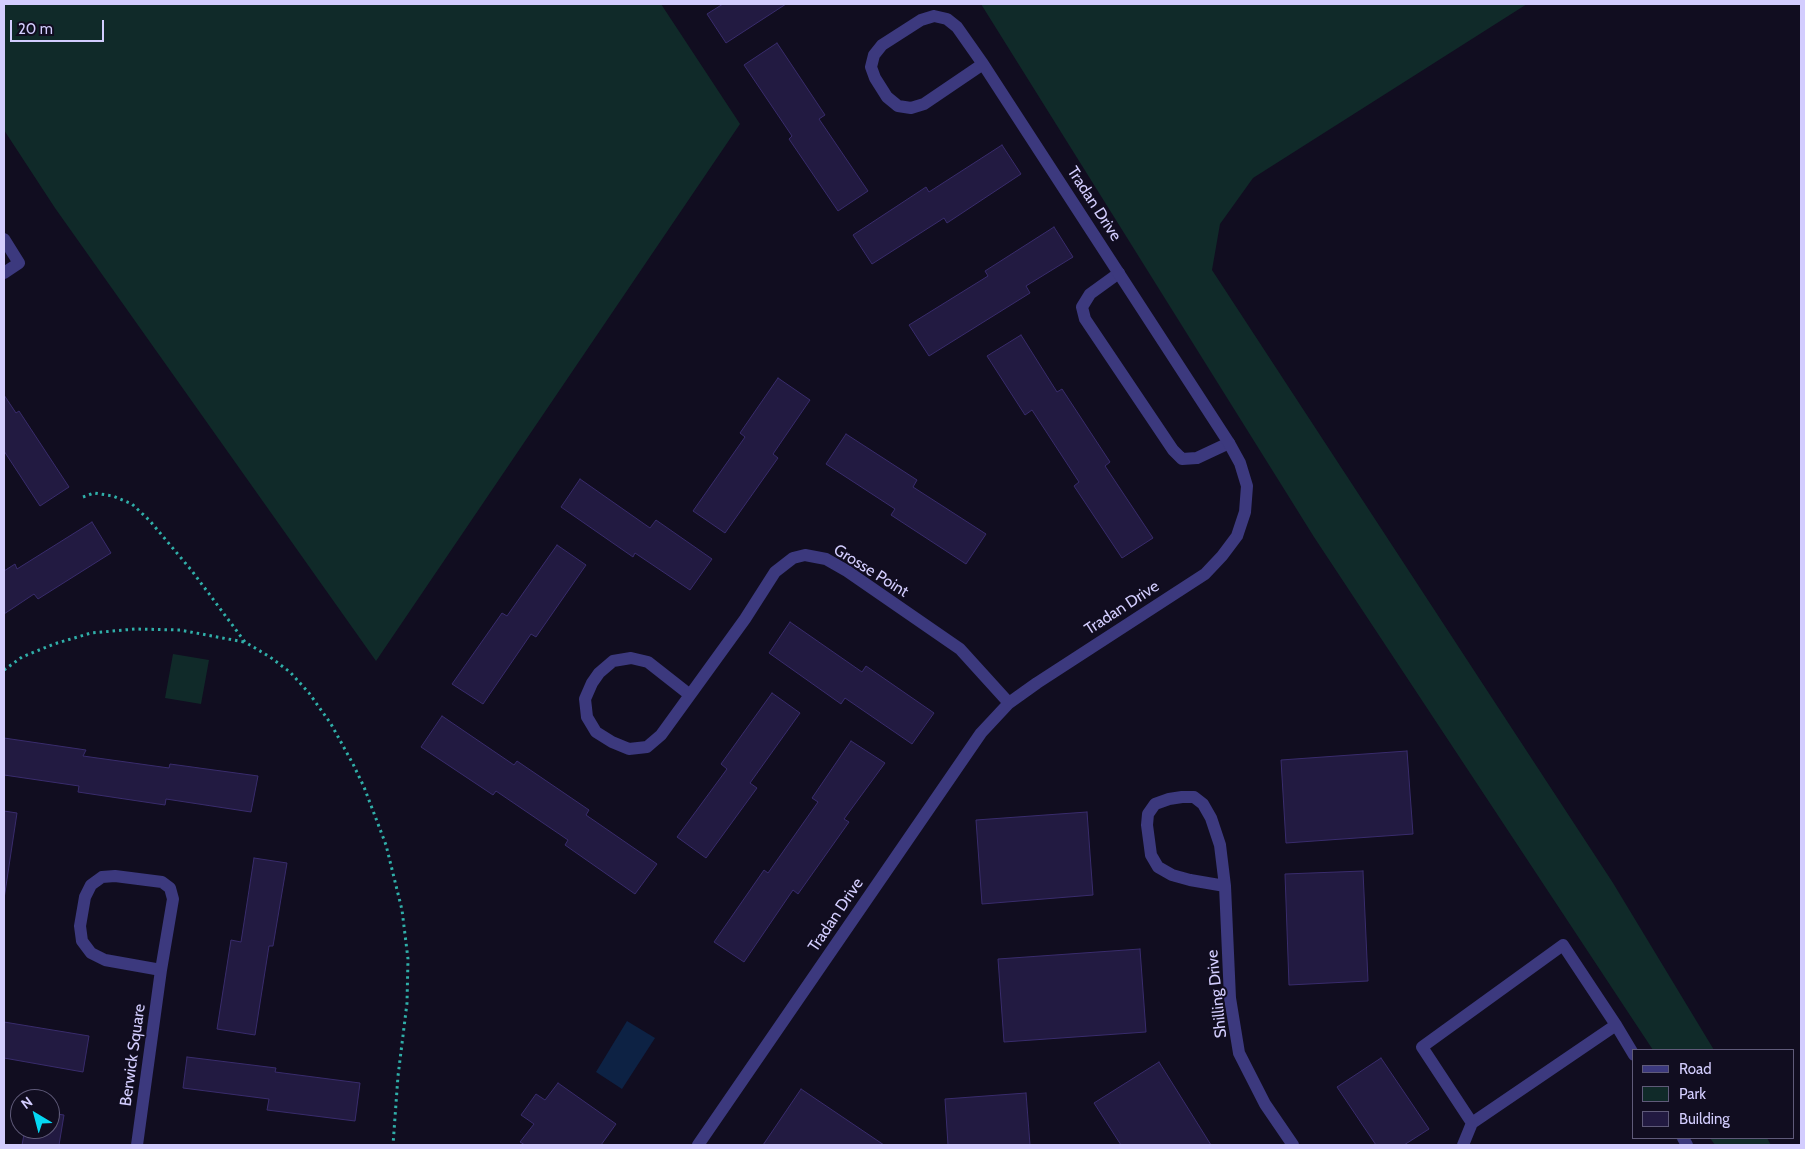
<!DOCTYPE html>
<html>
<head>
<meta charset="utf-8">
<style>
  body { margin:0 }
  #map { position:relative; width:1805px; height:1149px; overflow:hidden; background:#110d20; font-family:Cabin,sans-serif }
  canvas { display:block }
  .frame { position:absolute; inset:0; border:5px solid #d3cdfe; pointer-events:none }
  .legend { position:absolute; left:1632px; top:1049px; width:162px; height:90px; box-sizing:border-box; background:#110d20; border:1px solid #5f5a79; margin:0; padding:6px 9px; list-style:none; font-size:15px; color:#d3cdfe }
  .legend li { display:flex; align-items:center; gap:10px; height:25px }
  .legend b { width:25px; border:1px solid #5f5a79 }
  .north { position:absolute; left:10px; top:1089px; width:50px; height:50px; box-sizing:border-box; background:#110d20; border:1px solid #5f5a79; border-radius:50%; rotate:323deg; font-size:14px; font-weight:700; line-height:20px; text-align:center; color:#d3cdfe }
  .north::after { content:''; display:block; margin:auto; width:18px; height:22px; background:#05d8f3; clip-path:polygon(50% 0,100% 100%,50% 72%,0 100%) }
  .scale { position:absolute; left:10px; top:20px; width:94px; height:22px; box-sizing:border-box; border:2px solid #d3cdfe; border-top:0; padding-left:6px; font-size:15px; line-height:18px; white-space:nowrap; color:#d3cdfe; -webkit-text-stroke:4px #110d20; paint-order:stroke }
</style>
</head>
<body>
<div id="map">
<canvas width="1805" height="1149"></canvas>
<div class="frame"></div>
<ul class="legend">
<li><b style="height:6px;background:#3c397e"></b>Road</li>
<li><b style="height:14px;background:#102a29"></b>Park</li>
<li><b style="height:14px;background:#221a41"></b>Building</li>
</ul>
<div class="north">N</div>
<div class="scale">20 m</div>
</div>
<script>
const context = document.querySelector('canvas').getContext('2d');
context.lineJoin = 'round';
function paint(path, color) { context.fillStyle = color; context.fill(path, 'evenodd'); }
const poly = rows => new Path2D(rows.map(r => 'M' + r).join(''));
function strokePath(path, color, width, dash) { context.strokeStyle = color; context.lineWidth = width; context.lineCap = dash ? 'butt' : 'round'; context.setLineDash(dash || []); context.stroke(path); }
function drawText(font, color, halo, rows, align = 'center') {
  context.font = font + ' Cabin,sans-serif'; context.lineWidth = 4; context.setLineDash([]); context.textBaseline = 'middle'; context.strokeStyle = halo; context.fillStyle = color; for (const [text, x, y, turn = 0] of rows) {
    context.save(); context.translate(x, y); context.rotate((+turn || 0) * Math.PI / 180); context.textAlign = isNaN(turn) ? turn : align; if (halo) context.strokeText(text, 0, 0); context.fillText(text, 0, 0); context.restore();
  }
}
paint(poly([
  [4,4,661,4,740,124,376,661,55,208,4,130],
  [981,4,1527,4,1253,178,1220,224,1212,270,1613,883,1714,1050,1653,1050,1314,537],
  [173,654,209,660,201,704,165,698],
  [1710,1138,1767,1138,1771,1145,1715,1145]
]), '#102a29');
paint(poly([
  [627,1021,655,1038,622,1089,596,1072]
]), '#0d2244');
const building = poly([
  [723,4,786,4,726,43,707,14,723,4],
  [777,43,825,115,819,119,868,191,838,211,789,139,792,136,744,65,777,43],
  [1002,145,1021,174,947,223,944,218,872,264,853,235,926,187,929,192,1002,145],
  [1054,227,1073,257,1026,286,1030,293,929,356,909,325,988,276,985,271,1054,227],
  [1021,335,1057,392,1062,389,1110,462,1105,466,1153,538,1122,558,1074,486,1079,482,1032,410,1025,415,987,356,1021,335],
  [778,378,810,400,773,454,778,458,725,533,693,511,745,437,740,433,778,378],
  [4,395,16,413,19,411,69,487,40,506,4,451,4,395],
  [846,434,917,480,913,487,986,534,966,564,891,515,895,509,826,464,846,434],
  [580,479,650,528,656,520,712,559,690,590,635,553,633,557,561,507,580,479],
  [92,522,111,553,38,599,34,594,4,614,4,571,15,564,17,569,92,522],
  [557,545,586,565,536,637,531,634,483,704,452,684,502,613,507,616,557,545],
  [790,622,862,672,866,666,934,713,912,744,845,698,841,704,769,653,790,622],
  [772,693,800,713,750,783,757,788,706,858,677,837,727,769,721,764,772,693],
  [442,716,514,765,517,761,589,810,586,815,657,864,635,894,565,845,568,840,496,791,493,795,421,747,442,716],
  [4,738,86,750,83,756,169,768,170,764,258,776,251,812,166,799,165,805,78,792,79,786,4,775,4,738],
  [851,741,885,763,844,819,849,822,798,894,793,890,744,962,714,942,764,870,768,873,818,802,812,798,851,741],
  [1407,751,1413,834,1286,843,1281,760,1407,751],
  [4,811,17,813,4,899,4,811],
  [1087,812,1093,895,982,904,976,820,1087,812],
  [254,858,287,863,273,946,269,946,255,1035,217,1029,231,940,241,942,254,858],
  [1363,871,1368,981,1289,985,1285,874,1363,871],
  [1140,949,1146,1032,1004,1042,998,959,1140,949],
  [4,1022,89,1036,83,1072,4,1058,4,1022],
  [187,1057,276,1068,275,1072,360,1083,355,1121,267,1110,269,1099,183,1088,187,1057],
  [1381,1058,1429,1129,1404,1145,1376,1145,1337,1087,1381,1058],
  [1159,1062,1211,1145,1121,1145,1094,1103,1159,1062],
  [558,1083,616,1124,601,1145,525,1145,520,1142,534,1124,521,1115,536,1094,545,1100,558,1083],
  [801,1089,884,1145,763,1145,801,1089],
  [1026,1093,1030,1145,948,1145,945,1099,1026,1093],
  [50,1113,64,1115,59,1145,22,1145,25,1129,50,1129,50,1113]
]);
paint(building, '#221a41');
strokePath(building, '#392c6c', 1);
strokePath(poly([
  [83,497,94,493,113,496,132,504,150,521,192,571,245,642,270,657,290,672,309,693,331,724,353,764,364,787,386,845,402,910,408,959,407,1003,398,1076,393,1145],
  [4,670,22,657,54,644,91,633,135,629,180,630,244,642]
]), '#30afa9', 3, [2.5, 4]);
strokePath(poly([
  [1119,273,1090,294,1082,307,1085,319,1173,450,1182,459,1197,458,1229,443],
  [1616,1025,1472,1123,1422,1047,1563,945,1616,1025,1634,1055],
  [1683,1138,1687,1145],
  [1463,1145,1472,1123]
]), '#3c397e', 12);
strokePath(poly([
  [934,16,947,19,957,27,983,64,924,104,911,108,898,106,887,97,875,78,871,67,874,55,882,45,921,20,934,16],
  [4,239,19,263,4,273],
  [690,695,648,662,631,658,613,661,599,673,592,683,585,699,587,717,596,732,612,742,629,749,647,747,661,735,690,695,745,619,775,572,793,558,805,555,826,559,847,571,960,649,1009,703],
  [1225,886,1190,880,1172,875,1158,867,1151,855,1147,825,1148,814,1155,804,1169,799,1182,797,1194,797,1203,804,1211,818,1220,845,1225,886,1230,998,1239,1053,1265,1104,1293,1145],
  [137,1145,161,970,173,899,170,888,162,882,115,876,102,877,91,885,85,897,80,926,82,941,91,953,105,960,161,970],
  [698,1145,981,733,1009,703,1037,683,1205,574,1222,556,1237,536,1245,512,1247,486,1240,463,1229,443,983,64]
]), '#3c397e', 12);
drawText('16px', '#d3cdfe', '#110d20', [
  ["Tradan Drive",1094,204,57],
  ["Grosse Point",871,571,32],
  ["Tradan Drive",1122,608,-33],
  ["Tradan Drive",836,915,-56],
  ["Shilling Drive",1217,994,-96],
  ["Berwick Square",133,1055,-82]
]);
</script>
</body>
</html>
